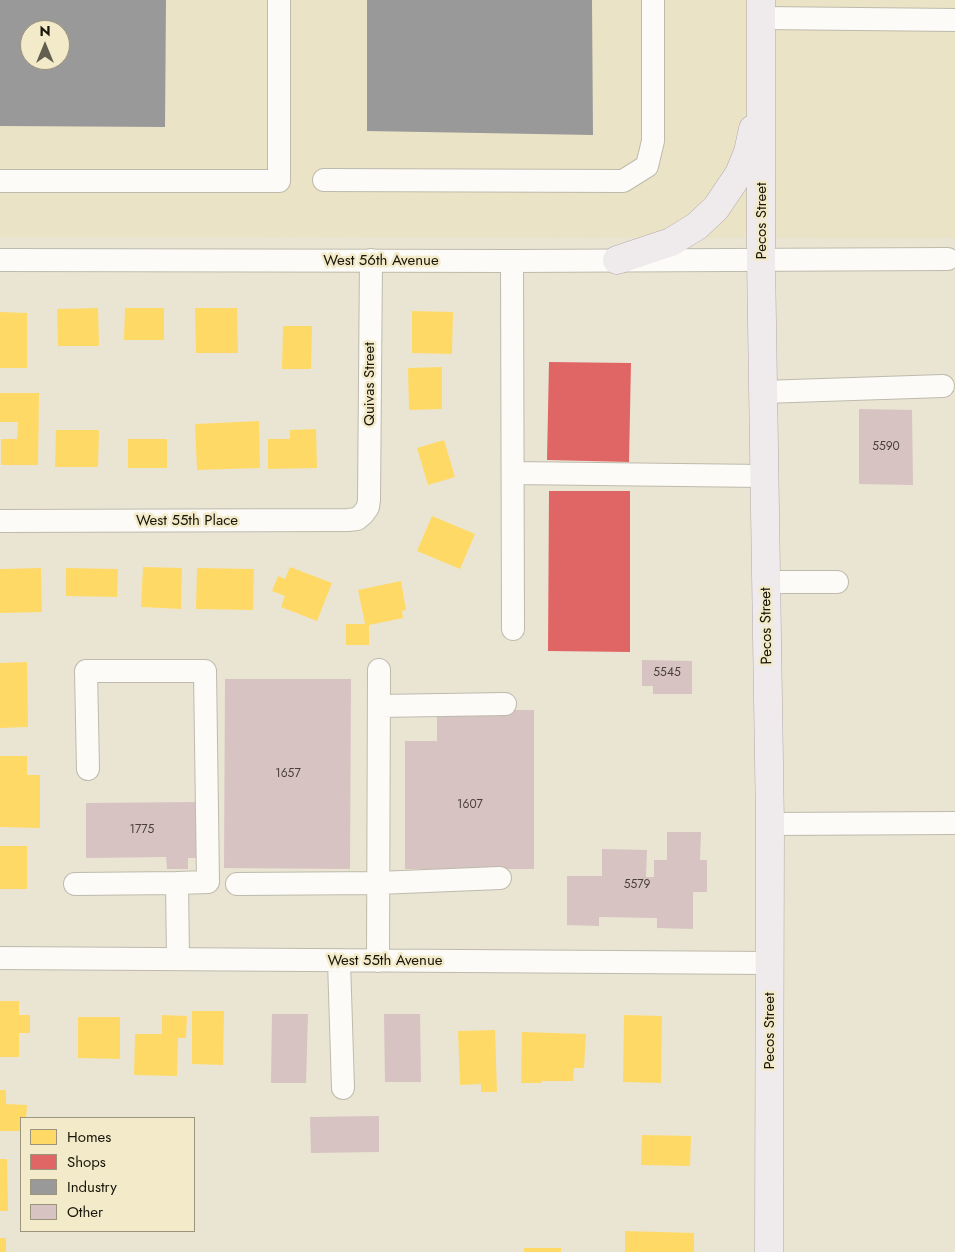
<!DOCTYPE html>
<html>
<head>
<meta charset="utf-8">
<style>
  body { margin:0 }
  #map { position:relative; width:955px; height:1252px; overflow:hidden; background:#eae5d3; font-family:Jost,sans-serif }
  canvas { display:block }
  .legend { position:absolute; left:20px; top:1117px; width:175px; height:115px; box-sizing:border-box; background:#f3eaca; border:1px solid #9b957d; margin:0; padding:6px 9px; list-style:none; font-size:15px; color:#181509 }
  .legend li { display:flex; align-items:center; gap:10px; height:25px }
  .legend b { width:25px; border:1px solid #9b957d }
  .north { position:absolute; left:20px; top:20px; width:50px; height:50px; box-sizing:border-box; background:#f3eaca; border:1px solid #9b957d; border-radius:50%; rotate:0deg; font-size:14px; font-weight:700; line-height:20px; text-align:center; color:#181509 }
  .north::after { content:''; display:block; margin:auto; width:18px; height:22px; background:#625e50; clip-path:polygon(50% 0,100% 100%,50% 72%,0 100%) }
</style>
</head>
<body>
<div id="map">
<canvas width="955" height="1252"></canvas>
<ul class="legend">
<li><b style="height:14px;background:#ffd966"></b>Homes</li>
<li><b style="height:14px;background:#e06666"></b>Shops</li>
<li><b style="height:14px;background:#999"></b>Industry</li>
<li><b style="height:14px;background:#d7c3c2"></b>Other</li>
</ul>
<div class="north">N</div>
</div>
<script>
const context = document.querySelector('canvas').getContext('2d');
context.lineJoin = 'round';
function paint(path, color) { context.fillStyle = color; context.fill(path, 'evenodd'); }
const poly = rows => new Path2D(rows.map(r => 'M' + r).join(''));
function strokePath(path, color, width, dash) { context.strokeStyle = color; context.lineWidth = width; context.lineCap = dash ? 'butt' : 'round'; context.setLineDash(dash || []); context.stroke(path); }
function drawText(font, color, halo, rows, align = 'center') {
  context.font = font + ' Jost,sans-serif'; context.lineWidth = 5; context.setLineDash([]); context.textBaseline = 'middle'; context.strokeStyle = halo; context.fillStyle = color; for (const [text, x, y, turn = 0] of rows) {
    context.save(); context.translate(x, y); context.rotate((+turn || 0) * Math.PI / 180); context.textAlign = isNaN(turn) ? turn : align; if (halo) context.strokeText(text, 0, 0); context.fillText(text, 0, 0); context.restore();
  }
}
paint(poly([
  [0,0,955,0,955,238,0,237],
  [30,30,60,30,60,60,30,60]
]), '#ebe3c5');
paint(poly([
  [98,308,99,346,58,346,57,309],
  [125,308,164,308,164,340,124,340],
  [195,308,237,308,238,353,196,353],
  [412,311,453,312,452,354,412,353],
  [0,312,27,313,27,368,0,368],
  [283,326,312,326,311,369,282,369],
  [442,367,442,409,409,410,408,368],
  [0,393,39,393,38,465,1,465,1,439,17,439,18,422,0,422],
  [259,421,260,468,197,470,195,424],
  [316,429,317,468,268,469,268,439,290,439,290,430],
  [56,430,99,430,98,467,55,467],
  [128,439,167,439,167,468,128,468],
  [444,440,455,477,428,485,417,448],
  [432,516,475,534,460,569,417,551],
  [143,567,182,568,181,609,141,607],
  [290,567,332,583,317,621,281,607,285,596,272,591,278,576,285,579],
  [41,568,42,612,0,613,0,569],
  [66,568,118,569,117,597,66,596],
  [197,568,254,569,253,610,196,609],
  [401,581,406,610,402,611,403,618,369,625,369,645,346,645,346,624,365,624,358,590],
  [27,662,28,727,0,728,0,663],
  [0,756,27,756,27,775,40,775,40,828,0,827],
  [0,846,27,846,27,889,0,889],
  [0,1001,19,1001,19,1015,30,1015,30,1033,19,1033,19,1057,0,1057],
  [192,1011,224,1011,223,1065,192,1064],
  [162,1015,187,1016,186,1038,178,1038,177,1076,134,1075,135,1034,162,1034],
  [624,1015,662,1016,661,1083,623,1082],
  [78,1017,120,1017,120,1059,78,1058],
  [495,1030,497,1092,481,1092,481,1084,460,1085,458,1031],
  [522,1032,586,1034,584,1068,574,1068,573,1081,542,1081,542,1083,521,1083],
  [0,1090,6,1090,6,1104,27,1105,26,1118,21,1118,21,1131,0,1131],
  [642,1135,691,1136,690,1166,641,1165],
  [0,1159,7,1159,8,1211,0,1211],
  [625,1231,694,1233,694,1252,625,1252],
  [0,1238,6,1238,6,1252,0,1252],
  [524,1248,561,1248,561,1252,524,1252]
]), '#ffd966');
paint(poly([
  [549,362,631,363,629,462,547,460],
  [549,491,630,491,630,652,548,651]
]), '#e06666');
paint(poly([
  [0,0,166,0,165,127,0,126],
  [30,30,60,30,60,60,30,60],
  [367,0,592,0,593,135,367,131]
]), '#999');
paint(poly([
  [859,409,912,410,913,485,859,484],
  [642,660,692,661,692,694,653,694,653,686,642,686],
  [225,679,351,679,350,869,224,868],
  [437,710,534,710,534,869,405,869,405,741,437,741],
  [198,802,199,858,188,858,188,869,167,869,166,857,86,858,86,803],
  [667,832,701,832,700,860,707,860,707,892,693,892,693,929,657,928,657,918,599,917,599,926,567,925,567,876,602,876,602,849,647,850,646,877,654,877,654,860,667,860],
  [272,1014,308,1014,306,1083,271,1083],
  [384,1014,420,1014,421,1082,385,1082],
  [379,1116,379,1152,311,1153,310,1117]
]), '#d7c3c2');
const minor = poly([
  [762,18,955,20],
  [324,180,623,181,647,166,653,141,653,0],
  [0,181,279,181,279,0],
  [0,260,512,261,948,259],
  [512,261,513,629],
  [763,392,943,386],
  [513,473,764,476],
  [0,521,348,520,357,519,363,514,368,507,369,500,371,260],
  [766,582,837,582],
  [379,706,505,704],
  [88,769,86,671,205,671,208,882,177,883,178,959],
  [770,824,955,823],
  [75,884,177,883],
  [237,884,378,883,500,878],
  [0,958,770,963],
  [339,961,343,1088],
  [378,961,379,670]
]);
const major = poly([
  [761,0,761,260,770,824,769,1252],
  [617,260,671,242,697,226,716,208,739,174,748,152,753,129]
]);
strokePath(minor, '#bebaac', 24);
strokePath(major, '#b2a8a8', 29);
strokePath(minor, '#fcfbf8', 22);
strokePath(major, '#efeaec', 28);
drawText('12px', '#484037', null, [
  ["5590",886,447],
  ["5545",667,673],
  ["1657",288,774],
  ["1607",470,805],
  ["1775",142,830],
  ["5579",637,885]
]);
drawText('15px', '#181509', '#f3eaca', [
  ["Pecos Street",762,221,-90],
  ["West 56th Avenue",381,261],
  ["Quivas Street",370,384,-90],
  ["West 55th Place",187,521],
  ["Pecos Street",767,626,-91],
  ["West 55th Avenue",385,961],
  ["Pecos Street",770,1031,-90]
]);
</script>
</body>
</html>
